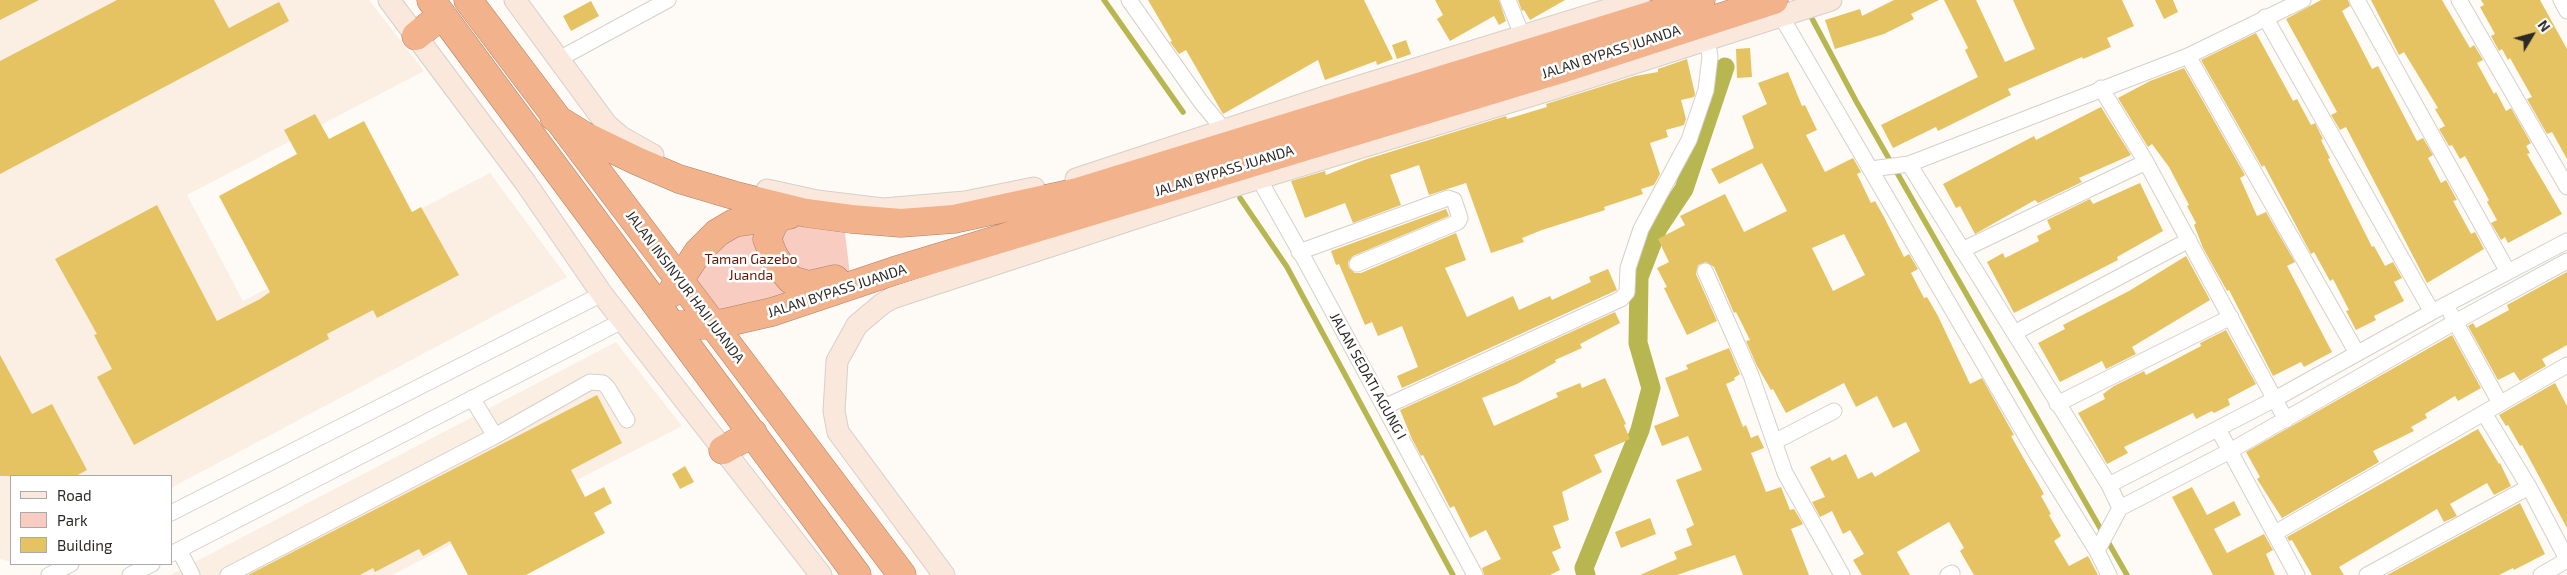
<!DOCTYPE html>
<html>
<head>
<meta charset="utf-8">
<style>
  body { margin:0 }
  #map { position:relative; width:2567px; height:575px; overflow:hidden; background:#fefaf5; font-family:"Exo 2",sans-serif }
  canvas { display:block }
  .legend { position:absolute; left:10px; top:475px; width:162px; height:90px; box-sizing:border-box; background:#fff; border:1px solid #abaaa9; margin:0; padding:6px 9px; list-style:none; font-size:15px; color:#2c2a27 }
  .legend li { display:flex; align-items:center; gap:10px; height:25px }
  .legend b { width:25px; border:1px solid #abaaa9 }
  .north { position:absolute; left:2507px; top:10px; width:50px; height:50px; -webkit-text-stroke:4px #fff; paint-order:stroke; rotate:53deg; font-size:14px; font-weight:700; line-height:20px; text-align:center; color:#2c2a27 }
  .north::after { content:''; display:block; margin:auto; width:18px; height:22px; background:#2c2a27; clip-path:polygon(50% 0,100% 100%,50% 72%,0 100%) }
</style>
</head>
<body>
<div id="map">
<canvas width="2567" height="575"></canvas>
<ul class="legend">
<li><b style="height:6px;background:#fbe8dc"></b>Road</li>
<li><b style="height:14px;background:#f8ccc1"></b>Park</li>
<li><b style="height:14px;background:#e6c362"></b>Building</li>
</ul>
<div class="north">N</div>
</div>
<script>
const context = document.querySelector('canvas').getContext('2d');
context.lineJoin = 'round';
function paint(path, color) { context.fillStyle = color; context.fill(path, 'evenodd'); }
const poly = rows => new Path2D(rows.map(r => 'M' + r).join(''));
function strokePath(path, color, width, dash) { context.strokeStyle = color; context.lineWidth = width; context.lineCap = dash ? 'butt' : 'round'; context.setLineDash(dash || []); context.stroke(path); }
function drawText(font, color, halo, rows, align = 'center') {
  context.font = font + ' "Exo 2",sans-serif'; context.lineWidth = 5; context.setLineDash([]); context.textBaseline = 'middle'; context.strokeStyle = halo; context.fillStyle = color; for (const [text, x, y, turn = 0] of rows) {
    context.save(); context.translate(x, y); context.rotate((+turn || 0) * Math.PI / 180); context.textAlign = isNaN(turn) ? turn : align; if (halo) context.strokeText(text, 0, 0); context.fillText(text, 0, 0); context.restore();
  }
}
paint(poly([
  [0,0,369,0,424,71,187,195,243,301,490,173,567,277,171,488,171,476,11,476,11,562,0,559],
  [616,342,682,426,392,575,170,575]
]), '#faefe2');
paint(poly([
  [764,224,844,225,850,275,754,308,711,312,686,280,705,251]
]), '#f8ccc1');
strokePath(poly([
  [1104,0,1183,112],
  [1808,11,1856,101,2127,575],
  [1240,198,1287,267,1453,575]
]), '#b8b651', 5.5);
strokePath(poly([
  [1586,575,1584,568,1640,430,1651,388,1638,343,1639,277,1658,228,1684,189,1725,67]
]), '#b8b651', 19);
paint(poly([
  [0,0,39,0,0,20],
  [117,0,214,0,229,28,279,2,289,21,0,174,0,61],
  [1148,0,1364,0,1393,59,1377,65,1376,61,1325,80,1318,60,1223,114,1186,50,1179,54,1170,42,1172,41],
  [1435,0,1499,0,1506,21,1499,25,1494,16,1450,41,1437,19,1443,15],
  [1518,0,1565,0,1530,20,1524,10,1522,11],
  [1894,0,1939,0,1911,14,1914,19,1884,34,1835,49,1825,20,1860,9,1862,16],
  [1944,0,1976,0,2005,62,2035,49,2013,0,2122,0,2134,26,2107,38,2111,47,2083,59,2082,57,2008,89,2011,95,1938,131,1936,127,1893,148,1881,125,1978,77,1965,50,1968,48],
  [2155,0,2173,0,2178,12,2164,19],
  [2321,0,2348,0,2350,6,2342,11,2372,69,2378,66,2417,141,2423,138,2433,155,2428,158,2441,183,2446,180,2457,200,2453,201,2471,234,2475,232,2484,249,2427,283,2346,127,2340,130,2331,115,2337,112,2286,19],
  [2371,0,2442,0,2470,48,2474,45,2483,60,2477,63,2494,94,2496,92,2506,111,2511,108,2531,143,2526,146,2530,153,2527,154,2562,214,2508,243,2505,237,2501,240,2491,223,2497,220,2487,202,2489,200,2465,156,2460,159,2452,145,2449,146,2439,129,2445,126,2435,109,2438,108,2404,52,2399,55],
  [2481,0,2540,0,2567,49,2567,159,2552,132,2547,134,2527,99,2532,97,2510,58,2508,60,2502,49,2499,51,2491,36,2495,34,2480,7,2484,5],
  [591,1,599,16,571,31,563,16],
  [2256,33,2293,101,2297,99,2311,125,2315,123,2323,139,2321,140,2330,158,2328,159,2372,247,2374,246,2385,266,2393,262,2402,278,2394,282,2404,301,2374,316,2376,320,2356,330,2346,311,2349,310,2333,279,2330,281,2314,252,2311,254,2264,165,2262,167,2201,60],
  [1406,40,1411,54,1397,59,1392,45],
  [1750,48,1752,77,1737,78,1736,49],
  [1687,59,1695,94,1694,97,1681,100,1686,119,1684,125,1666,130,1668,137,1650,143,1660,174,1654,185,1641,189,1643,194,1604,207,1605,210,1542,230,1522,238,1524,242,1491,253,1466,183,1429,195,1419,165,1390,175,1401,205,1353,223,1345,203,1305,218,1291,181,1325,171,1326,175,1364,160,1506,116,1507,119,1547,107,1546,104,1635,76,1658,72,1658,69],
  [2184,68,2245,175,2240,178,2257,216,2266,212,2295,262,2287,266,2332,352,2304,367,2301,362,2273,376,2229,290,2227,291,2203,248,2194,225,2196,223,2187,206,2189,205,2169,167,2152,144,2148,147,2118,98,2150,81],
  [1788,72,1802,106,1805,105,1817,130,1806,135,1825,172,1853,158,1861,172,1857,174,1871,203,1875,201,1884,217,1904,257,1909,254,1918,269,1911,273,1924,298,1927,297,1938,316,1970,384,1982,378,2014,435,2011,436,2044,494,2041,496,2051,514,2049,515,2061,536,2054,541,2069,566,2088,556,2098,575,1974,575,1960,551,1964,548,1949,522,1897,552,1910,575,1862,575,1853,560,1864,554,1850,530,1843,534,1832,511,1820,517,1812,502,1825,497,1810,467,1830,457,1832,461,1846,454,1858,479,1872,472,1875,477,1920,451,1906,422,1893,428,1877,396,1856,407,1844,383,1786,413,1773,389,1771,390,1757,366,1746,341,1750,340,1736,312,1734,313,1714,267,1706,262,1698,265,1696,274,1717,321,1687,335,1664,288,1667,287,1657,268,1669,262,1658,239,1685,225,1680,216,1725,194,1744,232,1787,211,1762,163,1719,184,1711,169,1754,148,1742,116,1767,104,1758,83],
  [1844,234,1865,275,1833,291,1812,248],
  [2101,107,2131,155,2079,178,2082,182,2038,203,2035,200,1975,234,1960,206,1956,208,1943,184,2034,136,2036,140],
  [315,114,329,139,364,121,412,212,421,207,459,275,377,318,373,310,327,334,329,339,134,445,97,377,112,369,94,335,97,334,55,259,157,205,217,321,260,299,270,292,219,196,297,154,284,130],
  [2140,183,2163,231,2117,257,2118,260,2014,313,1987,262,2003,253,2005,258,2039,241,2037,236,2051,229,2047,220,2090,199,2093,204],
  [1446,209,1449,216,1353,256,1348,262,1349,268,1355,273,1361,273,1456,233,1466,260,1445,268,1467,317,1513,296,1519,310,1550,296,1552,300,1591,282,1589,277,1608,269,1617,290,1402,388,1397,376,1418,367,1402,326,1378,336,1372,322,1365,325,1339,264,1336,265,1331,251],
  [2186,256,2210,300,2132,347,2136,354,2106,369,2102,361,2060,382,2038,343,2065,329,2063,325,2129,291],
  [2567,272,2567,345,2542,359,2546,366,2520,381,2514,372,2498,380,2468,326,2473,323,2476,328,2509,310,2507,305],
  [1615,312,1620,323,1580,344,1582,348,1555,360,1556,362,1517,384,1482,398,1494,426,1558,397,1556,393,1580,383,1582,388,1605,378,1626,424,1624,425,1630,439,1594,455,1602,472,1562,492,1569,520,1553,526,1561,548,1552,552,1560,570,1550,575,1484,575,1482,568,1501,559,1486,530,1470,538,1454,506,1450,508,1423,455,1421,456,1412,439,1400,410],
  [2226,330,2256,384,2228,399,2230,405,2214,413,2212,411,2196,419,2193,413,2124,447,2128,453,2107,464,2078,413,2105,399,2103,394,2114,386,2144,371,2146,375,2201,346,2200,343],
  [2452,335,2481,388,2458,401,2455,396,2425,414,2427,418,2411,427,2414,431,2373,451,2379,462,2282,518,2257,479,2260,477,2246,452],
  [1729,348,1740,374,1734,378,1735,380,1726,384,1743,427,1746,425,1751,438,1758,435,1764,448,1751,453,1766,492,1781,487,1790,510,1794,509,1803,524,1791,529,1809,575,1743,575,1735,555,1677,575,1640,575,1677,559,1674,552,1692,545,1686,529,1694,525,1676,480,1702,470,1688,436,1662,446,1654,426,1679,416,1665,378,1688,369,1686,365],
  [0,355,32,414,52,404,87,470,76,476,0,476],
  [2555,383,2567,406,2567,528,2522,445,2520,446,2508,425,2506,426,2499,415],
  [597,395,622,443,571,470,585,497,604,487,612,503,594,513,605,533,526,575,468,575,450,541,423,556,419,549,375,572,373,568,360,575,248,575],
  [2478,429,2499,464,2500,463,2511,486,2494,495,2487,483,2450,504,2457,516,2444,522,2437,509,2339,567,2344,575,2312,575,2292,540,2289,541,2287,537],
  [685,466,694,482,680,489,672,474],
  [2192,487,2207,515,2234,501,2241,515,2214,529,2227,553,2264,534,2273,550,2266,554,2275,575,2213,575,2172,497],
  [2520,503,2545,554,2514,570,2513,568,2499,575,2387,575],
  [1650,518,1656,534,1621,548,1615,532]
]), '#e6c362');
const street = poly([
  [1129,0,1201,102,1230,137],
  [1508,0,1522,35],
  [2357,0,2508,272],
  [2459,0,2567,187],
  [2561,0,2567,11],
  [1779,9,1781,16,2033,448,2097,551,2109,575],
  [2265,17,2432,312],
  [2188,56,2357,353],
  [559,59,668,0],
  [2101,88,2146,162,2286,420],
  [1909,164,2109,485,2120,508],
  [1871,169,1909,164,2188,56,2303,0],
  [1254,170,1307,264,1475,575],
  [1962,250,2146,162],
  [1299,252,1448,198,1454,200,1460,218,1458,222,1357,264],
  [1705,271,1751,375,1785,473,1842,575],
  [2451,314,2500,403],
  [2014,333,2189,240],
  [472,398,495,436],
  [2057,404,2231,317],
  [1384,407,1621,299,1627,292,1628,268,1641,229,1689,140,1706,90,1710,57,1707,39],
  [2484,413,2529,487,2567,559],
  [2218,429,2297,575],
  [1776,441,1834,411],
  [2109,485,2275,399,2432,312,2567,241],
  [171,513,602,294],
  [2275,533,2567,365],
  [179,550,192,575],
  [2097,551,2120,508,2230,451,2455,322,2567,261],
  [171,554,622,321],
  [49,575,71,564],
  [130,575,152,564],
  [228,575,495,436,590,382,603,383,608,388,627,420],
  [1948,575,1952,573],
  [2367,575,2529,487],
  [2541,575,2567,560]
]);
const secondary = poly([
  [389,0,525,182,602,294,821,575],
  [515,0,607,125,621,137,653,155],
  [1076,179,1328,96,1639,0],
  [767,190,817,201,883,209,965,202,1034,188],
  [944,575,838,432,834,411,837,361,857,325,882,304,892,298,1227,188,1556,88,1831,0]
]);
const highway = poly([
  [431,0,857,575],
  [468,0,902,575],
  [416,36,442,15],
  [554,117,583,135,637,161,679,179,733,195,806,213,851,219,901,223,954,219,1078,192,1701,0],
  [783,215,774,223,767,239,774,256,785,273,791,280,809,285,835,279],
  [671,293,698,252,717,233,734,223,789,215],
  [672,325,715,325,772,312,894,271,1564,68,1774,0],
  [723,450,753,433]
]);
strokePath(street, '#d5d0ca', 17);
strokePath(secondary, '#d5d0ca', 23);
strokePath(highway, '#ad8268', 29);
strokePath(street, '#fff', 15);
strokePath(secondary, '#fbe8dc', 21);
strokePath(highway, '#f2b28b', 28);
drawText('14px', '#2c2a27', '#fff', [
  ["JALAN BYPASS JUANDA",1611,52,-18],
  ["JALAN BYPASS JUANDA",1224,171,-17],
  ["JALAN INSINYUR HAJI JUANDA",685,287,53],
  ["JALAN BYPASS JUANDA",837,291,-18],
  ["JALAN SEDATI AGUNG I",1368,376,61]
]);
drawText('14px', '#6c1602', '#fff', [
  ["Taman Gazebo",751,259],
  ["Juanda",751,275]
]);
</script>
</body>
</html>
